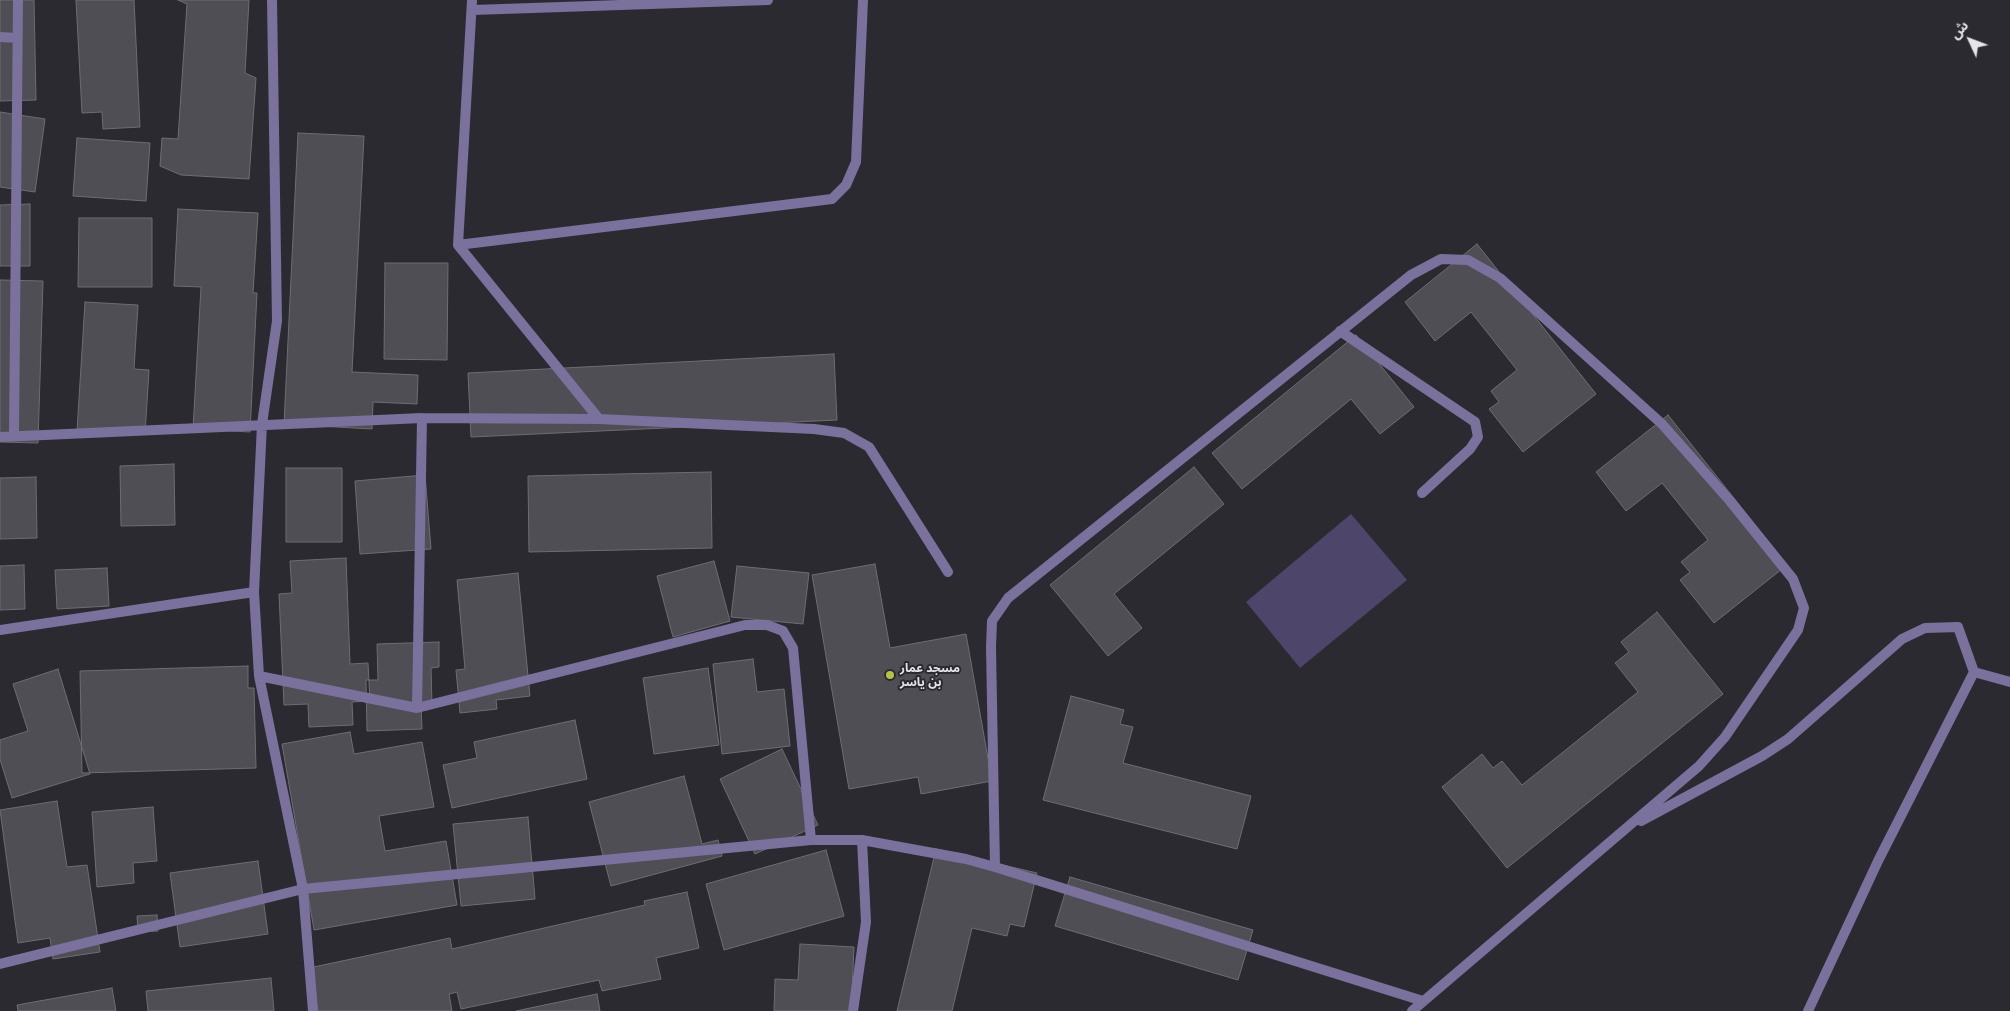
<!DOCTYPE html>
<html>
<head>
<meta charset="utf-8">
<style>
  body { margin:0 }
  #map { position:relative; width:2010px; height:1011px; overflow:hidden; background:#2b2a30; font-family:Mulish,"Noto Sans Arabic",sans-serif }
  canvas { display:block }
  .north { position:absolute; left:1945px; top:15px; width:50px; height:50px; -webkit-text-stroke:4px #2b2a30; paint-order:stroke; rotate:313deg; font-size:14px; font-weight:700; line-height:20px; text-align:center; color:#e5e4e8 }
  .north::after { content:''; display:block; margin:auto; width:18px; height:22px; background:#e5e4e8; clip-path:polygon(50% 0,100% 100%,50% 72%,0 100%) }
</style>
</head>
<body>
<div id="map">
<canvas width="2010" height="1011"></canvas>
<div class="north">ش</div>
</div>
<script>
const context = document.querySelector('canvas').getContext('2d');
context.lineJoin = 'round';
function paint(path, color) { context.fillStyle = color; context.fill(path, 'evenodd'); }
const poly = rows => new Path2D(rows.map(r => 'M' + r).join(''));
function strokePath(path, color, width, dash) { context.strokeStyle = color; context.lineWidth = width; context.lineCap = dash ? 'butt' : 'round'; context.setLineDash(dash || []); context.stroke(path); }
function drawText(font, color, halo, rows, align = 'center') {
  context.font = font + ' Mulish,"Noto Sans Arabic",sans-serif'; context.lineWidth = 4; context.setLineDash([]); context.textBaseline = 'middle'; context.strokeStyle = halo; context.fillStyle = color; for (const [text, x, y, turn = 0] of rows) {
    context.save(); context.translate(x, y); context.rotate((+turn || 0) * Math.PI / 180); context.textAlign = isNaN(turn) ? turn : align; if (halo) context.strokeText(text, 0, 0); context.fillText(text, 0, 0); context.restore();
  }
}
paint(poly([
  [1351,514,1407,580,1300,668,1246,602]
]), '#4e456b');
const building = poly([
  [0,0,34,0,36,100,0,101,0,0],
  [76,0,134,0,140,127,103,129,102,112,82,113,76,0],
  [178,0,249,0,245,73,256,78,249,179,181,175,160,166,162,138,178,139,187,4,178,0],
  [0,112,45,119,35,192,0,187,0,112],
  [298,133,364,136,352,372,418,375,417,404,373,402,372,429,284,424,298,133],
  [77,138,150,143,146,201,73,196,77,138],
  [30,204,30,266,0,266,0,205,30,204],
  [178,209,258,213,253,293,257,293,250,432,193,429,201,287,174,286,178,209],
  [79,218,152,218,152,287,78,287,79,218],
  [1477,244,1596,394,1523,452,1489,409,1499,402,1491,391,1517,370,1471,312,1435,341,1405,302,1477,244],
  [385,263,448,263,447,360,384,359,385,263],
  [0,280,43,281,38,443,0,442,0,280],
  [85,302,138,305,134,369,149,370,145,434,77,431,85,302],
  [1356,335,1414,407,1380,434,1351,399,1242,489,1212,453,1356,335],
  [834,354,837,420,471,437,468,373,834,354],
  [1668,415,1787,565,1714,623,1680,580,1690,572,1681,562,1708,540,1662,483,1626,511,1596,472,1668,415],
  [174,464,175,525,121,526,120,466,174,464],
  [1194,467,1224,504,1114,594,1142,628,1108,656,1050,585,1194,467],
  [286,468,342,468,342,542,286,542,286,468],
  [711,472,712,548,529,552,528,476,711,472],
  [425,475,431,549,360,554,355,481,425,475],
  [36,477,37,538,0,539,0,478,36,477],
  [346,558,350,664,368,663,370,701,352,702,353,725,309,727,308,704,284,705,279,594,292,593,290,561,346,558],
  [714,561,730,621,673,637,657,576,714,561],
  [875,564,890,648,966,634,992,781,921,794,918,777,849,789,812,575,875,564],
  [24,565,25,609,0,610,0,566,24,565],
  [737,566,809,573,803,624,731,617,737,566],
  [107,568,109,606,57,609,55,570,107,568],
  [518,573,530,696,496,700,497,709,460,713,456,670,465,669,457,580,518,573],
  [1657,612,1723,694,1507,868,1442,787,1482,754,1493,768,1502,761,1522,785,1638,692,1615,663,1629,652,1621,642,1657,612],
  [439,642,439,667,431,668,432,705,421,706,422,729,367,731,366,680,378,680,377,644,439,642],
  [753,659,757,692,784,689,790,746,722,754,713,664,753,659],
  [248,666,248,688,254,688,256,768,82,773,80,671,248,666],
  [708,668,719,745,654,754,643,678,708,668],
  [58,669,90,774,12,798,0,759,0,740,28,731,13,684,58,669],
  [1071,696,1124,710,1120,724,1133,727,1123,763,1251,796,1237,849,1043,800,1071,696],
  [575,720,587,779,452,808,443,765,477,758,474,742,575,720],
  [350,732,354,754,422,742,434,807,379,816,385,851,446,841,457,905,314,930,282,744,350,732],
  [782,749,818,825,755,854,720,779,782,749],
  [684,776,702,844,718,840,722,856,611,886,589,802,684,776],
  [57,801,67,867,87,865,100,952,53,959,50,938,18,943,0,810,57,801],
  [153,807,157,861,133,863,134,883,97,887,92,812,153,807],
  [528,817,535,899,461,906,453,824,528,817],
  [936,849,1037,873,1024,927,1010,924,1007,936,972,928,952,1011,897,1011,936,849],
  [826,850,844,916,724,950,706,884,826,850],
  [258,861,268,934,180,947,170,873,258,861],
  [1070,877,1253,930,1238,980,1055,926,1070,877],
  [687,892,699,948,656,958,661,979,602,991,599,980,461,1009,457,992,449,994,452,1011,318,1011,309,968,450,938,452,949,645,905,644,901,687,892],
  [157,915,158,931,138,932,137,916,157,915],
  [800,944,854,947,851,1011,774,1011,775,979,798,980,800,944],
  [271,978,274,1011,148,1011,146,991,271,978],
  [112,988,116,1011,18,1011,17,1005,112,988],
  [597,994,600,1011,516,1011,597,994]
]);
paint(building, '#4f4e54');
strokePath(building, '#6e6d73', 1);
strokePath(poly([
  [272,0,277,321,262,424,254,592,259,676,303,889,313,1011],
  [472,0,458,245,832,199,846,185,856,162,863,0],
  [473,10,768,0],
  [0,37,17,38],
  [458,245,599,419],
  [1340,331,1475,422,1478,437,1470,449,1422,493],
  [14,435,18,0],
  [0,437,422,418,599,419,814,429,844,433,869,447,948,572],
  [0,630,254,592],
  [259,676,417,708,745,625,767,625,783,631,793,648,811,840],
  [417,708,422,418],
  [1641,821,1762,756,1788,739,1902,639,1925,628,1958,627,1974,672,2010,682],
  [995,867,991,647,992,621,1008,598,1411,275,1441,259,1468,260,1500,278,1662,424,1730,501,1793,579,1804,608,1798,630,1725,737,1699,766,1412,1011],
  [0,964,303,889,811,840,862,840,966,859,995,867,1423,1001],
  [853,1011,866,922,862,840],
  [1808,1011,1878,861,1974,672]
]), '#7a719d', 10);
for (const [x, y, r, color] of [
  [890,675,5,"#b6c148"]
]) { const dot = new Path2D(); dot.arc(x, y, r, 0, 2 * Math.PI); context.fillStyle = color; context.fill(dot); strokePath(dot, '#2b2a30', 2); }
drawText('bold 12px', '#e5e4e8', '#2b2a30', [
  ["مسجد عمار",900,668],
  ["بن ياسر",900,682]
], 'left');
</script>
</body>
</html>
